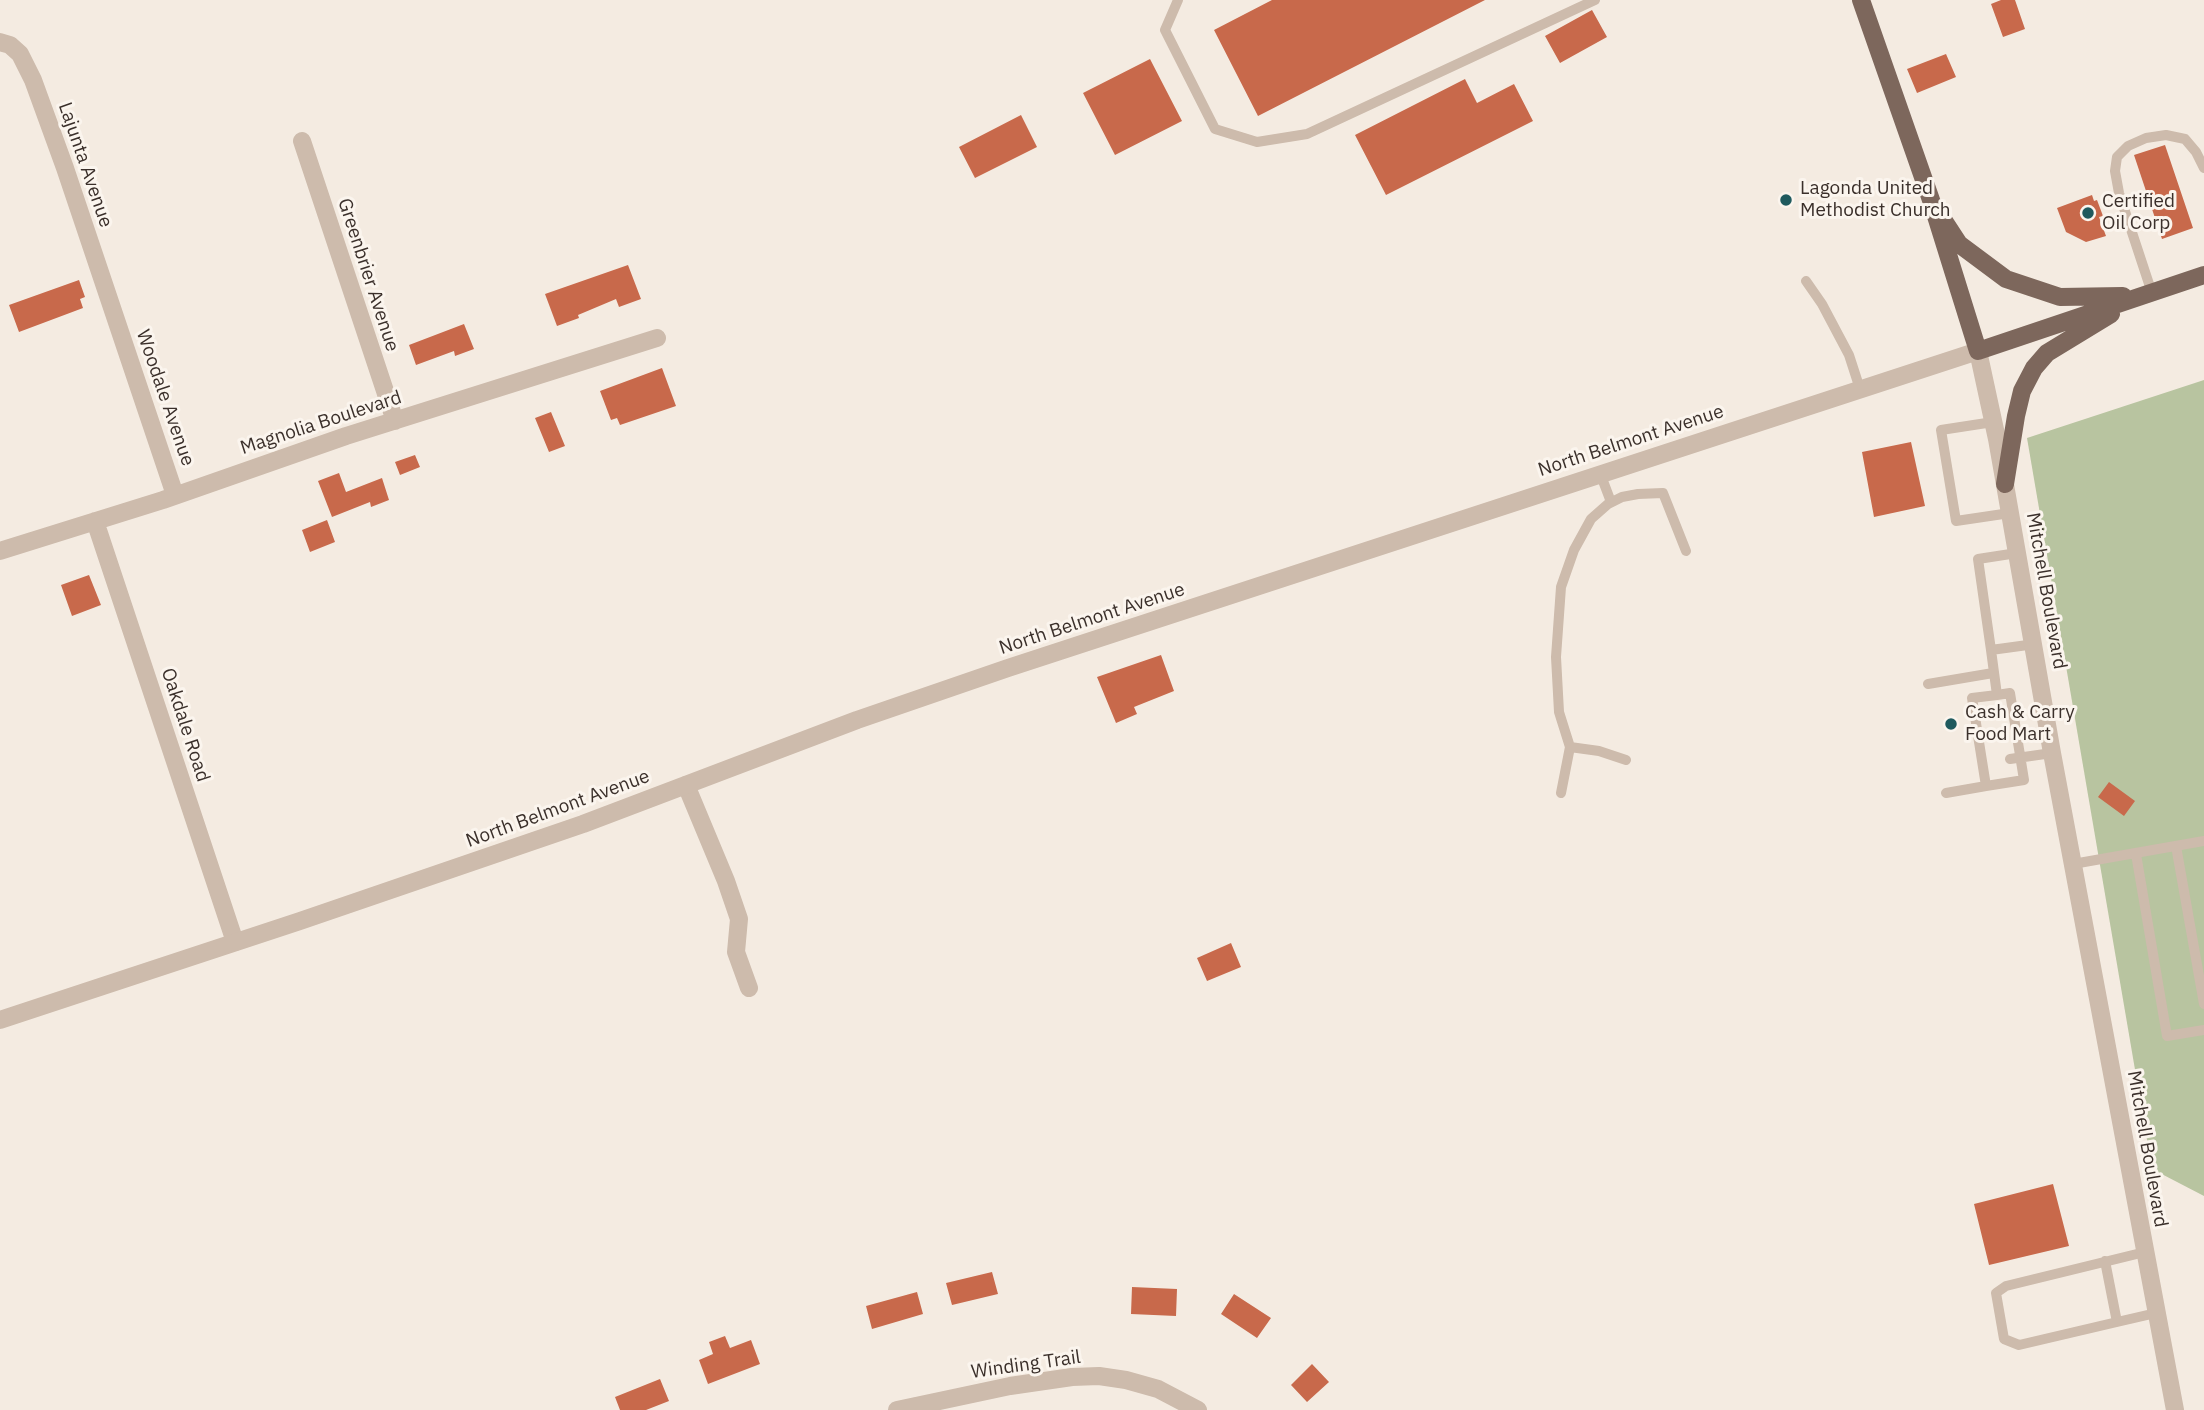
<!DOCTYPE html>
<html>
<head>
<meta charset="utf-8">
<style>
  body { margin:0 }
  canvas { display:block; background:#f4ebe1 }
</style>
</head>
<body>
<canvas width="2204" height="1410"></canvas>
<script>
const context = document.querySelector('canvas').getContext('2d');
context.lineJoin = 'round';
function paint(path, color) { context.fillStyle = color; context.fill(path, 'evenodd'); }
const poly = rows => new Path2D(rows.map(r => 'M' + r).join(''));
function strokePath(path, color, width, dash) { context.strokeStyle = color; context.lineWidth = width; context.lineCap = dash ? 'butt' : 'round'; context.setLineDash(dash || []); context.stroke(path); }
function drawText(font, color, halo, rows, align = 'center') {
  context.font = font + ' "IBM Plex Sans",sans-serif'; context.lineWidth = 6; context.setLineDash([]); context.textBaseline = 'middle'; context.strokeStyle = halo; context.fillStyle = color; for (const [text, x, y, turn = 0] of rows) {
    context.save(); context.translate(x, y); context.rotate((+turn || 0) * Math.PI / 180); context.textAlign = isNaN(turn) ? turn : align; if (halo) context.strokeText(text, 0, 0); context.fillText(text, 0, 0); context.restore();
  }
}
paint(poly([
  [2204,380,2204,1196,2152,1169,2027,438]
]), '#b8c4a0');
paint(poly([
  [1272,0,1485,0,1258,116,1214,30],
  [2001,0,2015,0,2025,29,2003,37,1991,4],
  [1592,10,1607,37,1560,63,1545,36],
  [1946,54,1956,77,1917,93,1907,69],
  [1150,59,1182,121,1115,155,1083,93],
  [1465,79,1477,103,1514,84,1533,121,1386,195,1355,135],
  [1021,115,1037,147,975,178,959,147],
  [2165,145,2193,228,2162,239,2134,155],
  [2092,195,2094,201,2097,200,2103,216,2099,217,2106,236,2086,242,2066,232,2057,208],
  [628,265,641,299,619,307,616,299,578,315,579,318,557,326,545,294],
  [79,280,85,297,80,299,83,308,19,332,9,305],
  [464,324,474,349,455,356,454,351,416,365,409,345],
  [662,368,676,406,620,425,617,418,611,420,600,391],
  [551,412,565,446,549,452,535,418],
  [1911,442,1925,506,1874,517,1862,452],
  [415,455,420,467,400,475,395,462],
  [339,473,346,492,382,478,389,500,371,507,370,502,332,517,318,481],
  [327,520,335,542,310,552,302,530],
  [89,575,101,605,72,616,61,585],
  [1161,655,1174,691,1134,707,1137,714,1116,723,1097,677],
  [2109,782,2135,801,2124,816,2098,797],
  [1231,943,1241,967,1207,981,1197,958],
  [2053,1184,2069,1246,1989,1265,1974,1204],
  [992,1272,998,1294,952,1305,946,1283],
  [1132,1287,1177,1289,1176,1316,1131,1314],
  [917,1292,923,1314,872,1329,866,1306],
  [1234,1294,1271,1318,1257,1338,1221,1314],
  [725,1336,730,1348,751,1340,760,1364,708,1384,699,1360,713,1354,709,1342],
  [1312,1364,1329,1382,1307,1402,1291,1385],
  [660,1379,669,1401,646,1410,620,1410,615,1397]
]), '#c8694b');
strokePath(poly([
  [1178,0,1165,30,1215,129,1257,142,1307,134,1595,0],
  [1806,281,1822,304,1849,355,1860,389],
  [2152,293,2119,193,2115,171,2117,157,2128,146,2146,138,2166,135,2185,139,2196,152,2204,168],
  [1993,422,1941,430,1956,521,2010,513],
  [1600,473,1611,502],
  [2017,553,1978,559,1991,650,2035,644],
  [1991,650,1997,695,1972,698,1986,786,2024,780,2010,693,1997,695],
  [1928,684,1993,673],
  [1570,747,1599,751,1626,760],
  [2010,759,2052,753],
  [1561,793,1570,747,1559,712,1556,657,1561,587,1574,550,1591,519,1608,504,1622,497,1638,494,1663,493,1686,551],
  [1946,793,1986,786],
  [2176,846,2204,1004],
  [2136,854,2167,1036,2204,1030],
  [2073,864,2204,841],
  [2105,1261,2117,1322,2156,1313],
  [2117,1322,2019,1345,2004,1339,1996,1293,2006,1286,2145,1252]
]), '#cdbbac', 10);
strokePath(poly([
  [0,42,10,45,20,54,33,80,65,168,175,495],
  [302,141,395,421],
  [95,521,235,942],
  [0,551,163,500,346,436,657,338],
  [686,785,726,881,739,919,736,952,749,988],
  [897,1410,1010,1386,1072,1377,1099,1376,1126,1380,1158,1389,1198,1410]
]), '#cdbbac', 18);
strokePath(poly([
  [0,1020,300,921,583,824,857,720,1008,668,1978,351,1997,439,2052,753,2175,1410]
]), '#cdbbac', 18);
strokePath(poly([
  [1861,0,1931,200,1978,351,2204,275],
  [1942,218,1959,244,2006,279,2060,297,2123,296],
  [2005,484,2016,416,2022,391,2034,368,2047,353,2111,314]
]), '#7d675c', 18);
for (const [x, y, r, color] of [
  [1786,200,7,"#1f5a5e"],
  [2088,213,7,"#1f5a5e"],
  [1951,724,7,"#1f5a5e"]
]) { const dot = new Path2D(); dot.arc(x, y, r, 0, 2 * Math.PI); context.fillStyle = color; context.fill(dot); strokePath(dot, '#fbf5ee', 2.5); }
drawText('19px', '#3b302b', '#fbf5ee', [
  ["Lajunta Avenue",85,165,71],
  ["Greenbrier Avenue",368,275,72],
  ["Woodale Avenue",165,398,71],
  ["Magnolia Boulevard",321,423,-18],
  ["North Belmont Avenue",1631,441,-18],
  ["Mitchell Boulevard",2046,591,80],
  ["North Belmont Avenue",1092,619,-18],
  ["Oakdale Road",185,725,72],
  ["North Belmont Avenue",558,809,-20],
  ["Mitchell Boulevard",2147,1149,80],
  ["Winding Trail",1026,1365,-8]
]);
drawText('19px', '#3b302b', '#fbf5ee', [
  ["Lagonda United",1800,189],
  ["Methodist Church",1800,211],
  ["Certified",2102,202],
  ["Oil Corp",2102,224],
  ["Cash & Carry",1965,713],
  ["Food Mart",1965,735]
], 'left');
</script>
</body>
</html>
